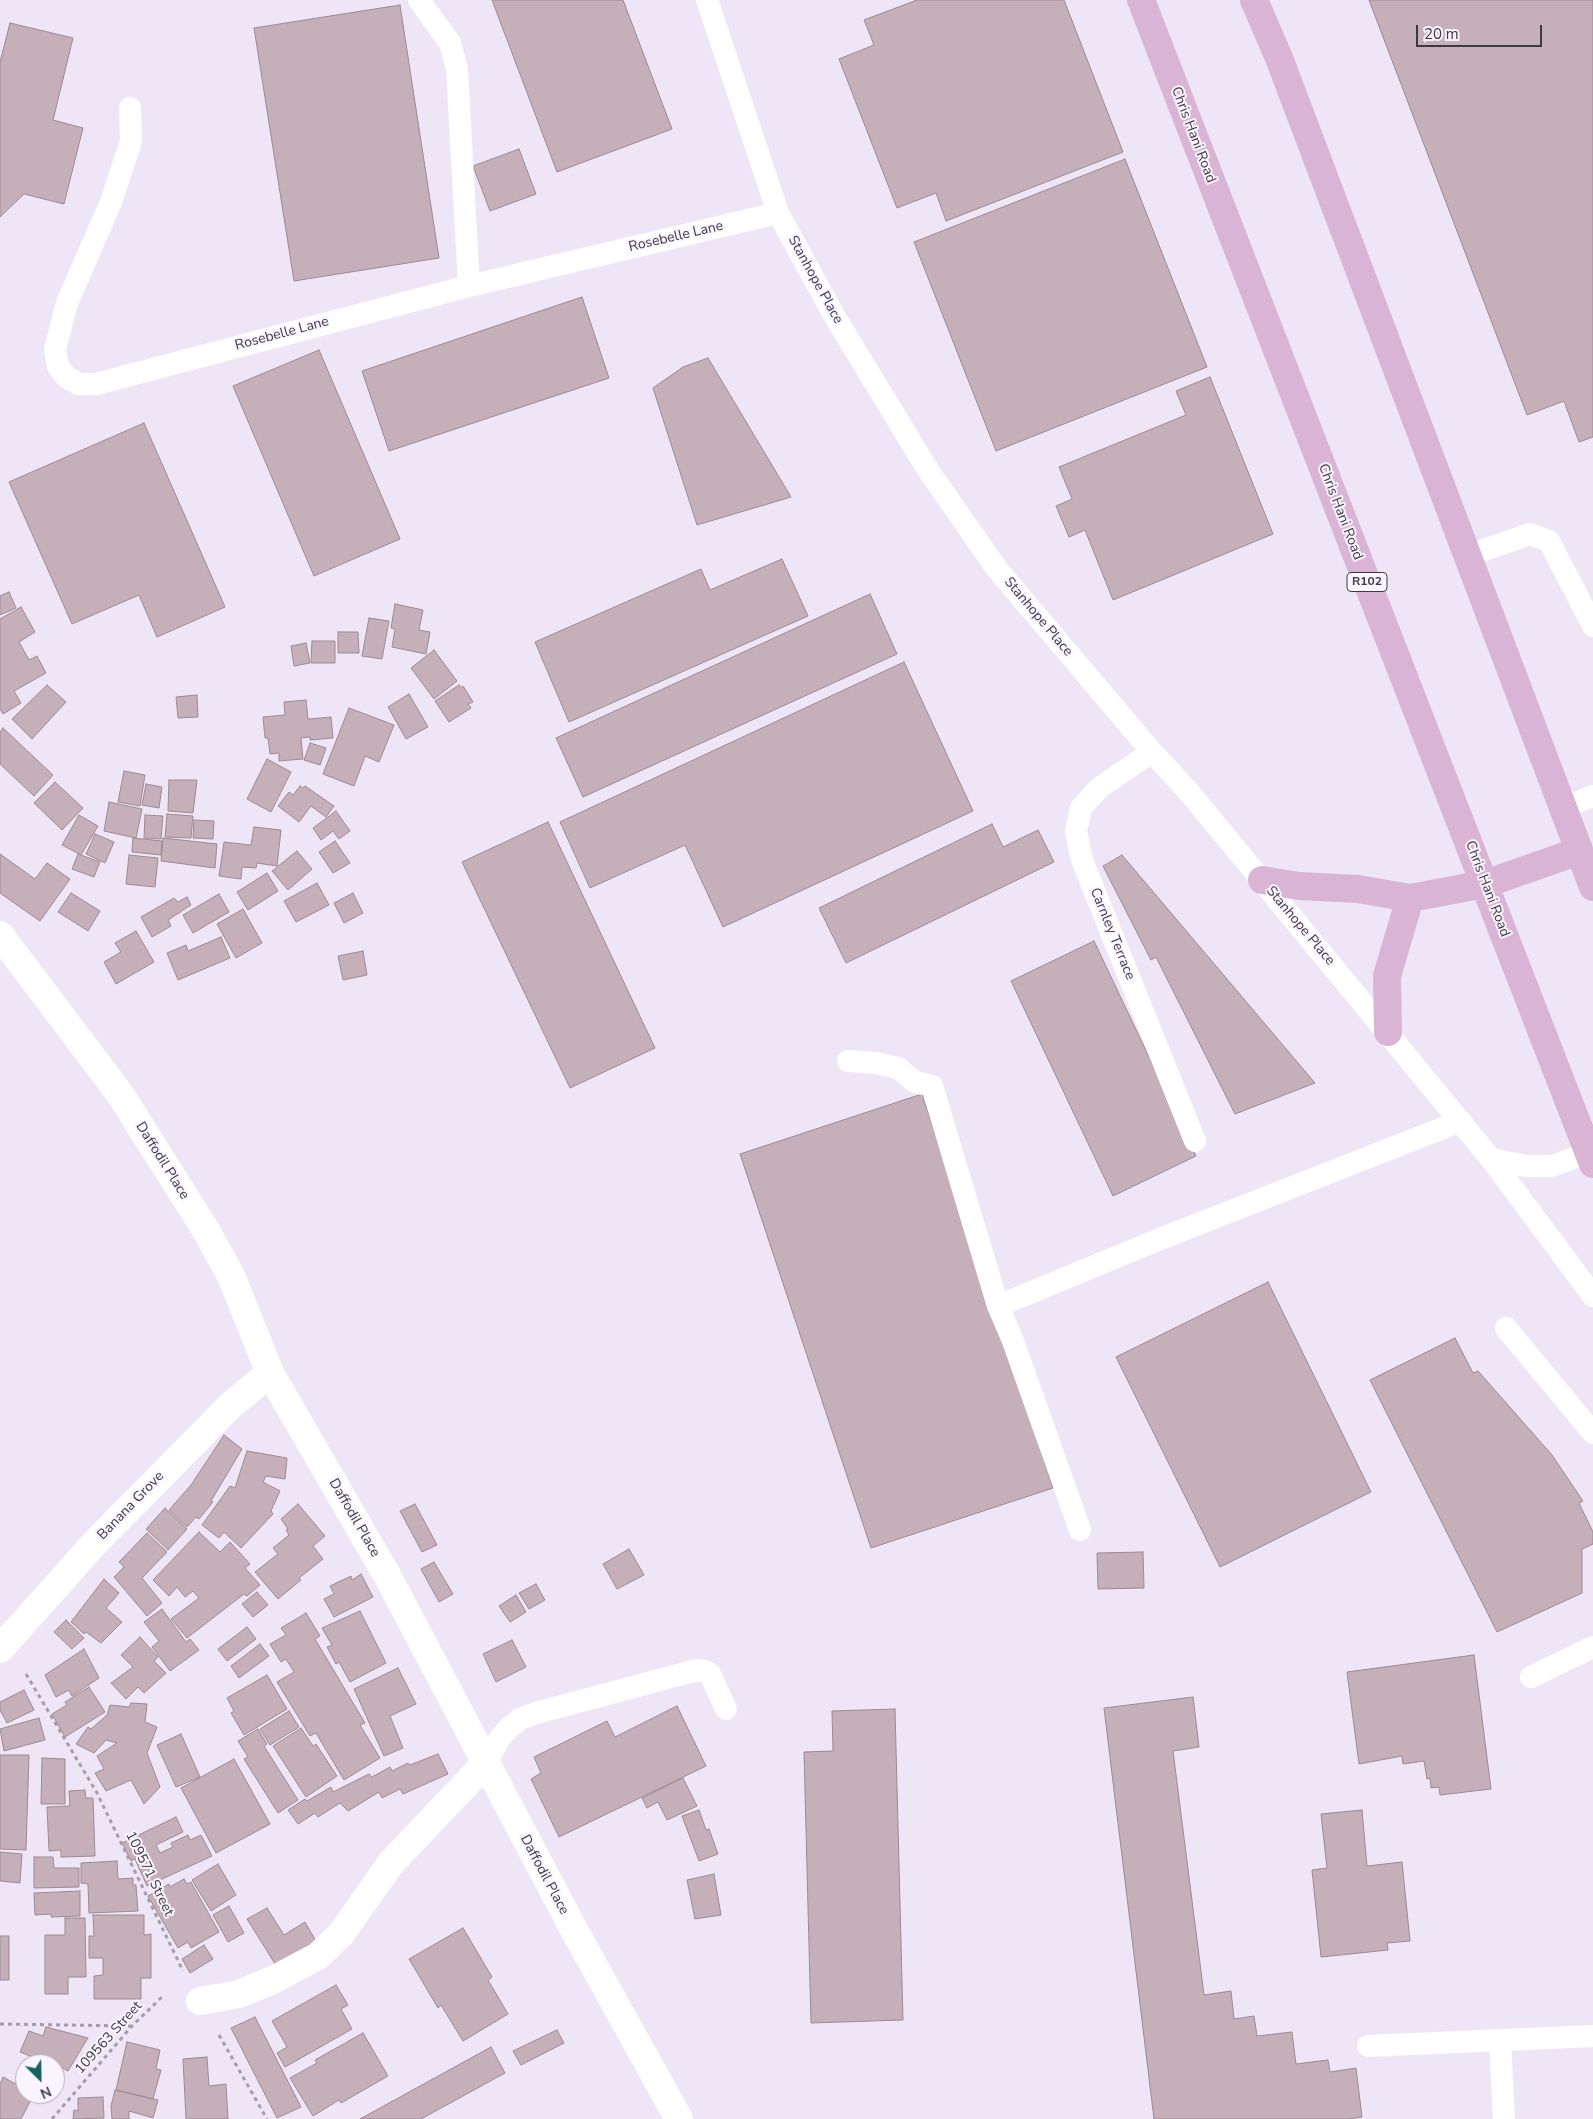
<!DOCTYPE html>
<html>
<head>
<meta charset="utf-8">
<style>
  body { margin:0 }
  #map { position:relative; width:1593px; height:2119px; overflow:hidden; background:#eee5f7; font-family:"Nunito Sans",sans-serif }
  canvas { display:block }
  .north { position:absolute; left:15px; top:2054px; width:50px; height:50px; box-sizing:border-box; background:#f9f4ff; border:1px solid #aea9b3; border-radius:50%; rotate:157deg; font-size:14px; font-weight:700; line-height:20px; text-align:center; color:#3d3941 }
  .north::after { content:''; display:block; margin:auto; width:18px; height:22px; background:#13625f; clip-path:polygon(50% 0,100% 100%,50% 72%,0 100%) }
  .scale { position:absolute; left:1416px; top:25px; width:126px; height:22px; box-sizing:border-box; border:2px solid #3d3941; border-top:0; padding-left:6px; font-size:15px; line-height:18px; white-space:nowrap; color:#3d3941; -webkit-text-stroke:4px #f9f4ff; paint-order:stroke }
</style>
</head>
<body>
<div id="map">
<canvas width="1593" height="2119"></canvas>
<div class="north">N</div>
<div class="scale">20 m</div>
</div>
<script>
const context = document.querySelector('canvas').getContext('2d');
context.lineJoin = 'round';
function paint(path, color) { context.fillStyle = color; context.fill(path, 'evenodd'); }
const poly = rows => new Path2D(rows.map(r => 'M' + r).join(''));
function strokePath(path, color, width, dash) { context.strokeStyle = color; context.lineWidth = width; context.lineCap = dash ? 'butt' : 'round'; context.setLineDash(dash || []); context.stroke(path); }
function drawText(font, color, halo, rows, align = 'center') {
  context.font = font + ' "Nunito Sans",sans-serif'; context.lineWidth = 4; context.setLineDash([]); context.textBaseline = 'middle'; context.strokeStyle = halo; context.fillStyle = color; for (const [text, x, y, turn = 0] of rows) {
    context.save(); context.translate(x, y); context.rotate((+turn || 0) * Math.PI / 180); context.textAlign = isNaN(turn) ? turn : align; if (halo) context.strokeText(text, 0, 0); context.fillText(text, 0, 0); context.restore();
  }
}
const building = poly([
  [492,0,623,0,672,129,557,172,492,0],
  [917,0,1064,0,1123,152,946,221,936,193,897,208,839,59,874,45,864,20,917,0],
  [1369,0,1593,0,1593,437,1579,442,1564,401,1527,415,1369,0],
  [400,5,439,258,294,281,254,28,400,5],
  [10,23,73,38,53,120,83,128,64,204,24,194,0,217,0,62,10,23],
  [519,149,536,194,490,211,473,166,519,149],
  [1125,159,1207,367,996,451,914,242,1125,159],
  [582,297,609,378,389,451,362,371,582,297],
  [319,350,400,539,314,576,233,386,319,350],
  [708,358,791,497,697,525,653,388,683,367,708,358],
  [1210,377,1273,534,1113,600,1085,530,1069,537,1056,506,1072,499,1059,467,1186,415,1176,391,1210,377],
  [144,423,225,607,157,637,139,595,72,624,9,482,144,423],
  [782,559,808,616,569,722,535,642,701,569,710,590,782,559],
  [9,592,16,608,0,615,0,596,9,592],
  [870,594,897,654,583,797,556,738,870,594],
  [395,604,423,610,419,630,430,632,426,654,392,647,395,629,391,628,395,604],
  [21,607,35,632,19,642,29,660,37,656,46,673,14,691,21,703,3,714,0,709,0,619,21,607],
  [369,618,389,621,382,659,362,656,369,618],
  [338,632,358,632,359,653,338,653,338,632],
  [312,641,335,641,335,663,311,663,312,641],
  [306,643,310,663,294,666,291,646,306,643],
  [434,650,457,681,434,699,411,668,434,650],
  [904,662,973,811,723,927,685,845,590,888,560,822,904,662],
  [47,685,66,702,32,739,12,719,47,685],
  [459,685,461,688,463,686,473,702,468,704,471,708,449,722,435,701,459,685],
  [409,694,428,727,406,739,388,707,409,694],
  [197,695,198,717,178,718,176,697,197,695],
  [306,700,308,719,331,717,333,738,310,740,310,737,301,738,303,759,279,761,279,753,270,754,268,738,265,738,263,717,285,715,284,702,306,700],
  [349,708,394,725,379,762,365,756,354,786,323,774,349,708],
  [3,728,53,775,34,796,0,764,0,732,3,728],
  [310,743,326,748,320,765,304,760,310,743],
  [267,759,291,772,271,812,247,799,267,759],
  [124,771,145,775,140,806,118,802,124,771],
  [169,780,197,780,193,813,168,811,169,780],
  [55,782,83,808,62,830,34,803,55,782],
  [146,784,162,787,159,808,142,805,146,784],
  [300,786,303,788,305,786,334,806,326,817,311,806,299,822,278,806,289,792,293,795,300,786],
  [109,802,142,809,136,838,104,831,109,802],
  [336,811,350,831,339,839,333,831,321,840,313,828,336,811],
  [167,814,193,816,191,838,165,837,167,814],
  [79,815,98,826,81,855,62,845,79,815],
  [145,815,163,816,161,839,144,838,145,815],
  [194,820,214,821,213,839,193,838,194,820],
  [548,822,655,1048,570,1088,462,862,548,822],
  [992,824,1003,847,1038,830,1054,862,846,963,819,908,992,824],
  [254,827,281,830,277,866,257,863,256,868,242,867,241,879,219,876,224,842,251,845,254,827],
  [95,834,114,842,105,863,86,854,95,834],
  [133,838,162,841,161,855,132,852,133,838],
  [163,838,217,844,215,868,161,861,163,838],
  [335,841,350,863,333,873,319,852,335,841],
  [297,851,312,869,288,890,272,871,297,851],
  [0,854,35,879,47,863,70,879,40,921,0,893,0,854],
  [78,854,100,862,94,877,72,869,78,854],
  [129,855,158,858,155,887,126,884,129,855],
  [1122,855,1315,1083,1235,1114,1156,957,1151,960,1103,866,1122,855],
  [267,873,278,891,248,910,237,892,267,873],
  [317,883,329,905,296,922,284,901,317,883],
  [71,893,100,911,88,931,58,912,71,893],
  [353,893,363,913,344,923,334,903,353,893],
  [219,894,229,912,193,933,183,915,219,894],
  [187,897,191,905,168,920,171,926,152,937,141,917,174,898,178,902,187,897],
  [243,909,262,943,236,958,217,924,243,909],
  [136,931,154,962,116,984,104,962,121,952,115,943,136,931],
  [221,937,230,958,178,980,167,953,186,945,188,951,221,937],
  [1094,941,1196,1156,1113,1196,1011,981,1094,941],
  [363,951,367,975,343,980,338,956,363,951],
  [922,1094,1053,1488,871,1548,740,1154,922,1094],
  [1268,1282,1371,1492,1220,1567,1116,1357,1268,1282],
  [1455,1338,1473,1373,1478,1371,1552,1455,1583,1501,1579,1503,1593,1532,1593,1544,1582,1549,1582,1593,1497,1632,1370,1380,1455,1338],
  [224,1435,242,1449,211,1501,213,1502,199,1519,196,1517,187,1527,169,1510,191,1485,224,1435],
  [247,1451,287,1458,285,1479,266,1476,263,1482,280,1491,271,1511,273,1514,241,1548,224,1532,219,1538,202,1525,230,1486,235,1488,247,1451],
  [298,1504,325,1536,313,1546,323,1559,299,1578,301,1580,278,1599,255,1572,278,1554,273,1548,289,1535,286,1530,288,1529,281,1519,298,1504],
  [415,1504,437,1545,422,1552,400,1511,415,1504],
  [165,1508,187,1529,168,1550,146,1529,165,1508],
  [199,1532,220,1552,230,1542,250,1564,245,1568,260,1585,247,1596,244,1594,187,1638,171,1619,199,1598,193,1591,185,1597,177,1587,169,1596,153,1580,199,1532],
  [147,1533,167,1552,142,1578,162,1603,147,1616,114,1577,124,1567,119,1562,147,1533],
  [629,1549,644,1575,617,1589,603,1564,629,1549],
  [1143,1552,1144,1588,1098,1589,1097,1553,1143,1552],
  [434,1562,453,1594,439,1602,421,1569,434,1562],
  [361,1574,373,1597,334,1617,324,1599,334,1594,330,1586,351,1576,352,1580,361,1574],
  [104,1579,119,1593,106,1608,122,1622,101,1643,86,1632,84,1634,71,1622,104,1579],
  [536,1584,545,1600,529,1609,519,1593,536,1584],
  [257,1592,268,1605,253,1617,242,1604,257,1592],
  [516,1595,526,1612,510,1622,499,1606,516,1595],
  [162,1609,186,1642,190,1639,199,1650,170,1671,152,1647,159,1641,144,1622,162,1609],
  [360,1611,386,1663,350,1682,339,1662,336,1664,327,1647,332,1645,322,1628,360,1611],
  [306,1613,320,1636,315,1639,365,1723,360,1725,380,1758,344,1780,316,1733,310,1736,277,1682,294,1672,286,1659,281,1662,270,1644,286,1635,281,1628,306,1613],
  [66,1620,84,1638,72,1649,54,1632,66,1620],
  [247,1627,256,1639,227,1661,218,1649,247,1627],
  [140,1637,158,1657,154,1661,166,1673,144,1693,138,1687,126,1699,111,1683,133,1667,121,1655,140,1637],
  [512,1640,526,1667,496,1682,483,1654,512,1640],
  [260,1644,269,1656,239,1678,231,1666,260,1644],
  [84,1649,99,1678,72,1696,69,1690,56,1697,45,1675,84,1649],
  [1474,1655,1491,1789,1440,1795,1439,1787,1431,1788,1430,1778,1427,1779,1424,1761,1403,1764,1402,1756,1359,1764,1347,1672,1474,1655],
  [398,1668,416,1704,390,1716,403,1748,384,1756,354,1689,398,1668],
  [267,1675,287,1709,244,1735,231,1713,234,1711,227,1698,267,1675],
  [89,1687,105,1712,65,1737,52,1714,67,1705,65,1702,89,1687],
  [24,1690,34,1710,7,1723,0,1710,0,1702,24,1690],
  [1193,1697,1199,1747,1173,1751,1204,1995,1231,1991,1234,2019,1254,2016,1257,2036,1292,2032,1296,2064,1328,2060,1330,2072,1356,2068,1362,2117,1349,2119,1154,2119,1104,1708,1193,1697],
  [131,1703,147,1704,145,1722,157,1727,147,1753,160,1787,144,1804,131,1780,106,1791,95,1773,104,1769,97,1756,117,1743,106,1740,94,1753,76,1744,88,1727,91,1729,107,1715,110,1705,129,1707,131,1703],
  [677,1706,706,1766,559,1837,531,1779,541,1773,534,1757,607,1721,615,1737,677,1706],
  [895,1709,903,2020,811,2023,804,1752,833,1751,832,1711,895,1709],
  [289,1711,299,1727,270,1745,260,1729,289,1711],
  [39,1718,45,1740,4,1751,0,1729,39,1718],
  [301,1728,313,1746,316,1744,337,1776,306,1797,273,1746,301,1728],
  [258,1729,267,1744,264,1746,298,1800,278,1813,244,1759,248,1757,238,1741,258,1729],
  [181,1734,200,1777,176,1787,157,1745,181,1734],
  [438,1754,448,1774,403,1794,400,1789,382,1798,379,1792,348,1811,340,1803,318,1817,315,1813,298,1824,288,1810,305,1799,307,1801,331,1787,333,1792,369,1774,372,1777,390,1767,392,1771,408,1763,410,1765,438,1754],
  [0,1755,29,1755,26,1850,0,1849,0,1755],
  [42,1758,65,1759,65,1804,41,1804,42,1758],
  [234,1759,270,1824,216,1853,181,1788,234,1759],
  [683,1778,697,1806,667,1820,658,1802,647,1808,642,1798,683,1778],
  [85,1790,86,1798,93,1798,95,1856,61,1857,61,1850,49,1851,47,1807,70,1806,69,1791,85,1790],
  [699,1810,706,1830,709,1829,718,1854,699,1861,682,1816,699,1810],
  [1362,1810,1367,1866,1402,1862,1410,1941,1387,1943,1388,1950,1321,1957,1312,1870,1327,1868,1321,1814,1362,1810],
  [176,1817,183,1832,156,1845,160,1853,173,1847,171,1843,188,1835,190,1840,201,1835,212,1856,147,1886,135,1859,131,1861,122,1843,176,1817],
  [0,1852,22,1854,20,1883,0,1881,0,1852],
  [34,1857,53,1857,54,1868,79,1868,79,1887,34,1888,34,1857],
  [117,1861,118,1879,133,1878,133,1885,136,1885,138,1911,89,1913,88,1884,81,1883,81,1863,117,1861],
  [218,1864,236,1895,211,1911,192,1880,218,1864],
  [714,1874,721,1915,695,1919,687,1880,714,1874],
  [184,1879,187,1884,191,1882,219,1932,191,1948,188,1942,178,1948,148,1896,169,1884,170,1887,184,1879],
  [80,1891,80,1916,51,1917,51,1914,35,1915,34,1893,80,1891],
  [229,1906,244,1933,228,1942,213,1915,229,1906],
  [267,1908,284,1935,305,1922,317,1943,277,1967,247,1919,267,1908],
  [93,1915,144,1915,144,1935,151,1934,151,1978,141,1978,141,1999,94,1999,94,1976,103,1975,103,1958,89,1958,89,1936,94,1936,93,1915],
  [65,1918,85,1918,86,1977,68,1977,68,1994,45,1994,45,1935,65,1935,65,1918],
  [463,1928,492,1977,488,1980,508,2014,463,2041,441,2005,438,2008,409,1959,463,1928],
  [0,1936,9,1936,9,1980,0,1980,0,1936],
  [204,1945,213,1959,190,1973,182,1959,204,1945],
  [336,1985,348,2005,341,2009,352,2029,285,2067,277,2053,287,2047,272,2021,336,1985],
  [255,2017,301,2107,277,2118,231,2028,255,2017],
  [46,2027,88,2038,68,2071,55,2064,38,2064,34,2062,35,2058,20,2052,29,2031,43,2036,46,2027],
  [557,2030,564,2043,521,2065,513,2051,557,2030],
  [363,2033,388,2076,341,2103,339,2100,313,2116,290,2078,317,2063,315,2060,363,2033],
  [127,2042,160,2050,156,2069,161,2070,153,2099,116,2090,127,2042],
  [491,2047,505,2073,421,2119,360,2119,491,2047],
  [207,2057,209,2086,226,2084,228,2119,186,2119,183,2059,207,2057],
  [25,2067,25,2094,34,2094,21,2119,0,2119,0,2084,3,2077,16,2084,25,2067],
  [115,2090,158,2100,153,2118,129,2111,129,2119,112,2119,111,2106,115,2090],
  [103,2097,104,2118,73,2119,74,2110,78,2111,78,2098,103,2097]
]);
paint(building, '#c5b0ba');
strokePath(building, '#9d8992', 1);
strokePath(poly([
  [26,1674,97,1793,183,1971],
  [0,2024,132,2026],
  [219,2035,267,2119],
  [52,2119,132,2026,164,1995]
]), '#a49daa', 3, [4, 4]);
strokePath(poly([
  [419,0,450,43,457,69,469,286],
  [707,0,778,213,835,317,928,470,997,569,1152,752,1188,791,1491,1159,1526,1166,1552,1166,1588,1153],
  [130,108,131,141,111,202,67,303,55,349,58,366,66,377,79,384,96,384,469,286,778,213],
  [1467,556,1530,534,1549,541,1593,626],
  [1152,752,1099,788,1081,808,1076,831,1082,860,1195,1141],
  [1563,808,1593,796],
  [848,1061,876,1063,898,1068,915,1082,932,1086,998,1306],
  [1491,1159,1593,1296],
  [1506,1328,1593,1433],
  [1080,1530,1013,1341,998,1306,1160,1239,1461,1121],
  [1531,1677,1593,1647],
  [486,1763,500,1738,509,1728,520,1719,536,1713,697,1670,705,1671,710,1674,726,1709],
  [1500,2040,1504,2119],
  [1368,2046,1593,2036]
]), '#fff', 22);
strokePath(poly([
  [0,935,120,1094,207,1232,232,1278,270,1373,388,1577,573,1928,679,2119],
  [0,1649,93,1545,231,1405,270,1373],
  [200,2001,239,1994,273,1980,318,1956,341,1934,391,1863,486,1763]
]), '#fff', 28);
strokePath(poly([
  [1141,0,1593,1164],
  [1254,0,1279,58,1593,887],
  [1262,880,1299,886,1358,889,1410,898,1485,884,1579,851],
  [1388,1032,1387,976,1410,898]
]), '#d9b4d5', 28);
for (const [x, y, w] of [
  [1367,582,40]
]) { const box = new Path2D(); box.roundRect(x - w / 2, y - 9.5, w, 19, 4); context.fillStyle = '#f9f4ff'; context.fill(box); strokePath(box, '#3d3941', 1); }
drawText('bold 12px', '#3d3941', null, [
  ["R102",1367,582]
]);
drawText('14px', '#3d3941', '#f9f4ff', [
  ["Chris Hani Road",1193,135,69],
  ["Rosebelle Lane",676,237,-13],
  ["Stanhope Place",815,280,61],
  ["Rosebelle Lane",282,334,-15],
  ["Chris Hani Road",1340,512,69],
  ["Stanhope Place",1038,617,50],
  ["Chris Hani Road",1487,889,69],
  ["Stanhope Place",1300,926,50],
  ["Carnley Terrace",1112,934,68],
  ["Daffodil Place",162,1161,58],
  ["Banana Grove",131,1506,-46],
  ["Daffodil Place",354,1518,60],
  ["109571 Street",149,1874,64],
  ["Daffodil Place",544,1875,62],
  ["109563 Street",109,2038,-48]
]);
</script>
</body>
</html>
